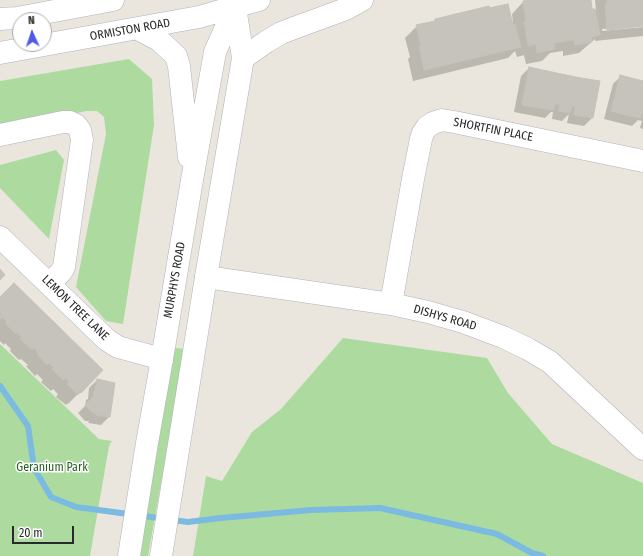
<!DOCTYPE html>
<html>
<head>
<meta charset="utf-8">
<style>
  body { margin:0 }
  #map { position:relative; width:643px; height:556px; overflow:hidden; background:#eae6dd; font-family:"Fira Sans Condensed",sans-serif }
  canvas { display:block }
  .north { position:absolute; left:12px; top:12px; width:40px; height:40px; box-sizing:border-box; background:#fff; border:1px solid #a9a9a9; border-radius:50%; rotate:357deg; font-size:11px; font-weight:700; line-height:16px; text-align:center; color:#292929 }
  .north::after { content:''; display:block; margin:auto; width:14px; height:18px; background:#4f5ae5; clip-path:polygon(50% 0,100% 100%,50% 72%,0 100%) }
  .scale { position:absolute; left:12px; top:526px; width:62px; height:18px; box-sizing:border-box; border:2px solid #292929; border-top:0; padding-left:5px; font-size:12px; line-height:14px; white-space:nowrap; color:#292929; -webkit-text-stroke:3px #fff; paint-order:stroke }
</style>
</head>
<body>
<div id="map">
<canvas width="643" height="556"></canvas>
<div class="north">N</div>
<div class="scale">20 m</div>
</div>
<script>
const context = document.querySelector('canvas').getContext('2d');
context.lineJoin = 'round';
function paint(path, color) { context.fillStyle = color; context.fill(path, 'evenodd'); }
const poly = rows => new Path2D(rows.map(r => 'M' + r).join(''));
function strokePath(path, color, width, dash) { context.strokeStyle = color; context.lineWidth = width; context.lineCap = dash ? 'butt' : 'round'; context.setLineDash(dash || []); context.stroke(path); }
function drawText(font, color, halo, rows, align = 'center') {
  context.font = font + ' "Fira Sans Condensed",sans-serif'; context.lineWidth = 3; context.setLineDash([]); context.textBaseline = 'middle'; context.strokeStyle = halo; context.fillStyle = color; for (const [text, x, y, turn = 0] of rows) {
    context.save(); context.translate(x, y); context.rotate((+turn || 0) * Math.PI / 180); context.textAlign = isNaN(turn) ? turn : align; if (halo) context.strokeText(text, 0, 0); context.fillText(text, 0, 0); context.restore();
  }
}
paint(poly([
  [129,59,152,79,154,125,123,324,106,321,76,287,106,134,104,117,97,111,87,111,0,128,0,81],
  [56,150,64,160,49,239,0,188,0,165],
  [343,338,487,358,508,393,552,444,643,483,643,556,193,556,206,476,222,481,252,432,281,409],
  [0,344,99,439,112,441,109,446,90,556,0,556],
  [175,348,185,349,148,556,138,556]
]), '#addb9f');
paint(poly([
  [536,0,590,0,591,10,596,10,595,0,643,0,643,25,602,29,602,31,643,27,643,36,595,41,595,39,579,53,563,56,563,51,550,53,542,61,526,64,524,55,517,57,515,51,508,58,413,81,408,59,410,57,405,38,417,26,433,22,435,20,489,10,512,23,513,22,512,14,523,2],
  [529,68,599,82,592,118,584,126,567,123,569,114,562,121,552,119,553,112,551,112,545,118,514,112,521,76],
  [621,76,643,82,643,129,640,128,642,121,638,120,632,126,604,119,613,84],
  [0,298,102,370,68,404,68,403,66,405,56,397,58,394,53,389,51,391,41,382,43,380,37,374,35,376,26,366,28,365,21,359,19,360,10,351,11,349,5,343,4,345,0,341],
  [97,380,114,383,109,417,101,425,88,423,89,421,85,421,78,413,85,406,86,400,88,399,89,388]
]), '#0003');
strokePath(poly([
  [0,386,28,426,34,468,51,497,76,507,188,522,221,518,311,510,380,508,497,534,532,553,543,556]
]), '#7bbae1', 6);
const building = poly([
  [531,0,591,0,592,9,595,9,600,35,591,37,592,42,575,45,574,40,554,43,555,49,537,53,536,44,528,46,524,22,526,21,523,1,531,0],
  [607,0,643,0,643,26,607,30,605,5,607,5,607,0],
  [508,4,513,25,515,24,521,47,424,70,419,46,421,46,416,25,435,21,435,19,489,6,489,8,508,4],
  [529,67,547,71,540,108,522,105,529,67],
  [547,71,566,75,560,105,555,103,554,110,540,108,547,71],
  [566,75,581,78,576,107,572,106,570,113,559,111,566,75],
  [620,75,639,80,630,116,611,111,620,75],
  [581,78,600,81,593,118,574,115,581,78],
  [639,80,643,81,643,112,641,118,630,116,639,80],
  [0,269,5,275,0,280,0,269],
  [14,283,103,370,81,393,80,392,78,395,67,384,69,382,66,378,63,380,52,369,54,368,49,363,47,365,37,354,38,352,34,348,32,350,20,339,22,337,17,332,16,334,5,323,7,321,2,317,1,319,0,318,0,297,14,283],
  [97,379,115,383,110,417,96,415,96,414,93,413,85,405,93,397,94,391,95,391,97,379]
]);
paint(building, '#c6c2bc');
strokePath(building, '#c5c2b7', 1);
const minor = poly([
  [0,135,63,122,70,122,76,125,80,130,82,140,64,267,61,272,49,284],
  [0,237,107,340,118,347,162,359],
  [206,277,391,304,428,312,463,322,503,337,528,349,550,362,643,449],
  [391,304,413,179,421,139,423,133,427,127,433,123,442,120,454,122,643,161]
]);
const secondary = poly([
  [0,19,17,18,113,0],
  [138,29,159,40,176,56,179,66,189,157],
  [0,53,199,17,259,0],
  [243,58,266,42,281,33,294,28,346,9,362,0],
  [129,556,147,443,162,359,192,180,215,52,235,7,237,0],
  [161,556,206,277,243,58,235,7]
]);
strokePath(minor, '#b0b1bb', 23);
strokePath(secondary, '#b0b1bb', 23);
strokePath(minor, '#fff', 22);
strokePath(secondary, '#fff', 22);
drawText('12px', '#292929', '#fff', [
  ["ORMISTON ROAD",130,30,-10],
  ["SHORTFIN PLACE",493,130,11],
  ["MURPHYS ROAD",175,280,-80],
  ["LEMON TREE LANE",75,308,44],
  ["DISHYS ROAD",445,318,16]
]);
drawText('12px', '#285e22', '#fff', [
  ["Geranium Park",52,468]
]);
</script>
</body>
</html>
